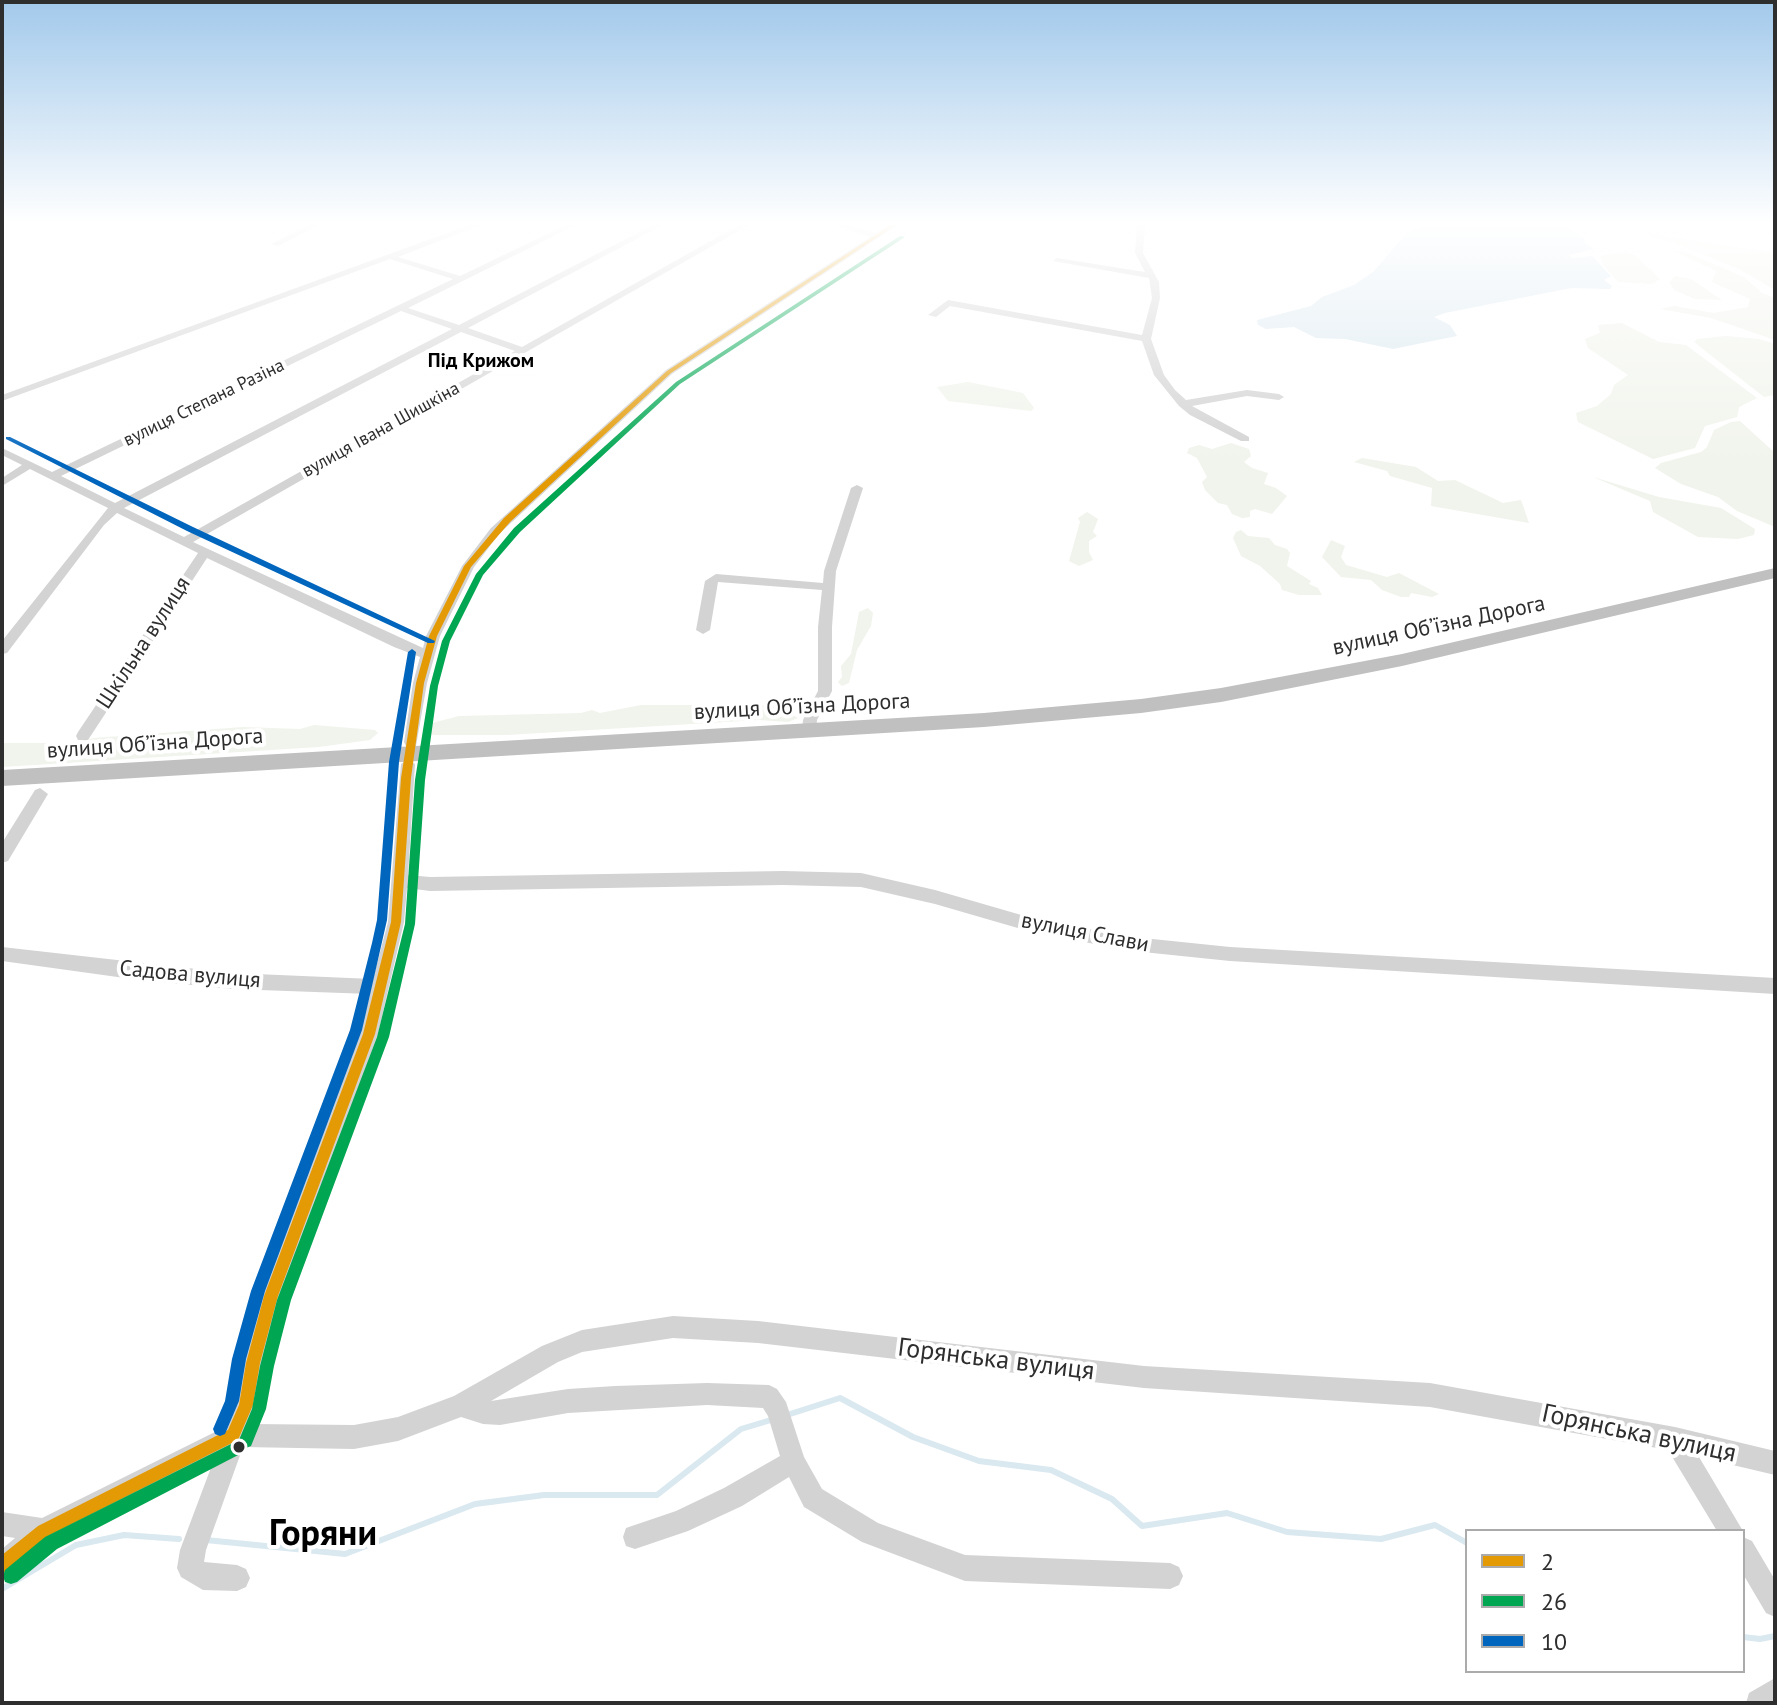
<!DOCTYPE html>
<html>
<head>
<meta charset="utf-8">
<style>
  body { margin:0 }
  #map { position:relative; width:1777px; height:1705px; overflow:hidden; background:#fff; font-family:"PT Sans",sans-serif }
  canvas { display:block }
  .frame { position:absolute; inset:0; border:4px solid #2e2e2e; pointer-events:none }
  .legend { position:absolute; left:1465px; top:1529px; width:280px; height:144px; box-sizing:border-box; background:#fff; border:2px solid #ababab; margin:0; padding:10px 14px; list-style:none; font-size:24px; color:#2e2e2e }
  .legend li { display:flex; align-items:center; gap:16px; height:40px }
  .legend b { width:40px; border:2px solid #ababab }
</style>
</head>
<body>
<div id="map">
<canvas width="1777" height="1705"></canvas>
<div class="frame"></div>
<ul class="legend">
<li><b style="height:10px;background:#e39a05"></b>2</li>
<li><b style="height:10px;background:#00a651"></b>26</li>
<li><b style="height:10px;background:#0065bd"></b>10</li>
</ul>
</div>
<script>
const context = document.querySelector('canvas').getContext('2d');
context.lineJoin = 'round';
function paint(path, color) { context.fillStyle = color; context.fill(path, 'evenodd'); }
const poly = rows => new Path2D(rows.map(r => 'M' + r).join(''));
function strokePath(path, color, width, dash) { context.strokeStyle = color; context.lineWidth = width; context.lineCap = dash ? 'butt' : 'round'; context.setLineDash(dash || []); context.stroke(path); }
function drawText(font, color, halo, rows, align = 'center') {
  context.font = font + ' "PT Sans",sans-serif'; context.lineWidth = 8; context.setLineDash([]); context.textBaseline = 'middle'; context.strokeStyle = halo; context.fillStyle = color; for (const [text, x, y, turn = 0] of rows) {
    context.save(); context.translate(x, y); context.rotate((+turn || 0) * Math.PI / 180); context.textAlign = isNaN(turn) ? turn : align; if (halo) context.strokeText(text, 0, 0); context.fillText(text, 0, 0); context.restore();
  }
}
paint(poly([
  [1652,234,1775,253,1775,290,1739,269,1674,243,1650,237],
  [1681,250,1744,277,1762,293,1775,298,1775,340,1711,318,1660,309,1674,306,1714,313,1748,307,1750,299,1712,282,1716,271,1676,252],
  [1624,251,1635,255,1660,279,1652,284,1618,282,1603,265,1600,256],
  [1675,276,1691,279,1722,300,1695,299,1674,290,1669,282],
  [1622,323,1659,342,1686,345,1757,398,1739,407,1737,417,1705,426,1695,448,1653,459,1578,422,1576,413,1597,406,1611,394,1614,385,1628,375,1588,348,1585,339,1600,333,1598,325],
  [1726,336,1759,339,1775,344,1775,395,1764,397,1694,342,1697,339],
  [968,382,1023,393,1034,408,1031,411,948,401,937,387],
  [1740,421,1775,453,1775,527,1737,511,1718,497,1681,484,1655,468,1661,463,1701,452,1707,447,1714,430,1731,422],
  [1231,443,1249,449,1251,456,1244,462,1252,468,1268,473,1264,484,1276,488,1287,496,1272,514,1255,509,1250,511,1250,517,1242,518,1232,514,1227,505,1218,503,1205,490,1202,482,1207,477,1197,458,1187,453,1189,448,1199,445,1212,449],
  [1362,458,1416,467,1438,481,1455,480,1503,503,1521,500,1529,523,1431,506,1432,488,1390,476,1387,471,1354,462],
  [1593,477,1659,497,1721,508,1755,529,1754,535,1738,539,1698,537,1653,512,1650,501],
  [1087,512,1098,519,1093,532,1097,536,1089,541,1089,552,1093,560,1079,566,1069,561,1080,522,1078,518],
  [1241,530,1248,536,1269,538,1275,545,1287,549,1290,553,1287,566,1311,581,1309,584,1318,588,1322,595,1299,595,1282,590,1280,584,1260,566,1241,556,1233,538,1236,532],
  [1331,540,1345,546,1341,557,1346,565,1387,577,1399,573,1439,594,1432,597,1411,593,1409,597,1401,597,1382,590,1371,580,1341,577,1322,557],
  [868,608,873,613,871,626,857,650,849,683,842,686,838,682,842,677,841,666,851,654,859,612],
  [641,705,787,705,791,714,798,718,788,722,759,720,507,735,433,735,427,732,428,724,459,716,581,713,592,710,600,713],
  [314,725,375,730,378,733,370,740,319,747,2,767,2,743,71,743,94,738,243,727,300,729]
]), '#f1f4ec');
paint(poly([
  [1423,225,1564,225,1584,238,1585,243,1594,249,1568,255,1573,258,1592,256,1611,276,1604,280,1612,286,1610,289,1571,288,1445,313,1434,317,1450,325,1457,336,1393,349,1345,339,1316,338,1294,327,1266,329,1258,325,1257,320,1311,306,1322,297,1354,285,1374,271,1404,236]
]), '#dae8f0');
strokePath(poly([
  [787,1415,840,1398,913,1437,979,1461,1051,1470,1112,1499,1142,1526,1227,1513,1287,1532,1381,1539,1435,1525,1467,1543],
  [206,1540,345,1554,475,1504,544,1495,657,1495,741,1429,771,1420],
  [2,1589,76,1545,124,1535,179,1539],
  [1743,1637,1760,1639,1775,1636]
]), '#dae8f0', 6);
paint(poly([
  [309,225,319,225,278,246,271,244,309,225],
  [469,225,481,225,398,257,460,276,566,225,576,225,408,308,459,325,653,225,663,225,468,328,522,347,739,225,749,225,193,542,423,648,426,636,462,566,491,528,666,370,870,237,836,225,849,225,876,233,888,225,898,225,672,374,499,534,474,567,440,636,427,683,416,746,406,746,404,742,413,683,420,657,394,647,207,558,88,740,78,740,76,736,78,732,198,553,117,513,104,525,7,653,2,654,2,641,108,508,30,469,2,486,2,478,22,465,2,455,2,448,52,472,453,279,390,259,2,401,2,395,469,225],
  [401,311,452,329,115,503,61,476,401,311],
  [461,332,515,351,184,537,124,508,461,332],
  [1137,225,1145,225,1143,253,1159,282,1160,298,1151,339,1164,375,1175,390,1186,400,1247,390,1279,394,1284,397,1279,400,1247,396,1192,406,1249,437,1249,441,1241,441,1190,415,1179,406,1154,375,1142,341,950,306,936,317,928,315,948,300,1142,335,1152,298,1149,278,1053,261,1057,258,1145,272,1135,253,1137,225],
  [857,485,863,488,836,571,832,627,832,691,817,720,816,731,809,736,802,731,803,720,818,691,818,627,822,590,718,582,710,630,703,634,696,630,705,581,716,574,823,583,824,571,851,488,857,485],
  [408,759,415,764,408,875,430,877,783,871,861,873,935,890,1035,919,1133,937,1230,947,1775,978,1775,994,1230,961,1133,951,1035,933,935,904,861,887,783,885,430,891,407,888,404,922,378,1034,282,1296,264,1363,258,1405,251,1424,354,1425,398,1417,454,1396,542,1346,582,1330,673,1316,758,1321,1144,1366,1430,1383,1675,1427,1775,1451,1775,1475,1699,1457,1743,1531,1717,1531,1668,1450,1430,1407,1144,1388,758,1343,673,1338,582,1352,558,1362,491,1401,568,1389,615,1386,707,1383,769,1385,777,1389,786,1402,804,1457,822,1489,878,1523,965,1555,1170,1563,1179,1567,1183,1576,1179,1585,1170,1589,965,1581,862,1542,804,1507,789,1477,742,1506,688,1531,635,1549,626,1546,623,1537,626,1528,676,1511,724,1488,780,1456,768,1416,763,1408,707,1405,568,1413,500,1425,483,1424,461,1417,398,1441,354,1449,243,1447,206,1550,204,1562,237,1565,246,1569,250,1578,246,1587,237,1591,203,1590,181,1577,177,1568,180,1550,215,1457,52,1540,11,1574,2,1578,2,1549,15,1538,2,1536,2,1512,42,1518,227,1426,234,1405,242,1363,260,1296,360,1034,370,994,232,989,132,979,2,961,2,947,232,973,373,979,388,922,401,764,408,759],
  [40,788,48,794,8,861,2,863,2,843,35,790,40,788],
  [1743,1537,1752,1541,1775,1580,1775,1617,1766,1613,1743,1574,1743,1537],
  [1775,1678,1775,1703,1746,1703,1749,1693,1775,1678]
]), '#d3d3d3');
paint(poly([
  [1775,568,1775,578,1402,666,1221,702,1141,713,984,727,2,786,2,770,984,713,1141,699,1221,688,1402,654,1775,568]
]), '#c0c0c0');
paint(poly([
  [891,225,896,225,671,373,510,522,471,567,437,636,424,683,411,778,401,922,375,1034,278,1296,260,1363,253,1405,238,1440,48,1536,8,1571,2,1573,2,1555,38,1526,228,1430,239,1405,246,1363,264,1296,363,1034,391,922,401,778,416,683,429,636,464,566,504,518,667,371,891,225]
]), '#e39a05');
paint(poly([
  [900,236,905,237,680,384,520,532,483,575,450,641,438,686,425,780,415,924,389,1037,291,1300,274,1366,266,1409,251,1446,246,1448,244,1452,57,1549,17,1582,11,1584,5,1582,3,1576,5,1570,45,1537,239,1440,252,1409,260,1366,277,1300,377,1037,405,924,415,780,430,686,442,641,476,574,514,528,676,382,900,236]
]), '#00a651');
paint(poly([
  [6,437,10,437,193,527,435,641,434,643,428,643,187,531,6,439,6,437],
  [412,649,416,652,399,762,387,920,362,1030,265,1291,246,1359,239,1401,225,1434,220,1436,215,1434,213,1429,225,1401,232,1359,251,1291,350,1030,372,943,377,920,389,762,408,652,412,649]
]), '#0065bd');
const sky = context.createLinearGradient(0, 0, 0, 464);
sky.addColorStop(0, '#a2c9eb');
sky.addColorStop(0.48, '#fff');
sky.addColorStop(1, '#ffffff00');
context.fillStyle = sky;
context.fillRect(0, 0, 1777, 464);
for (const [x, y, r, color] of [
  [239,1447,7,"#2e2e2e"]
]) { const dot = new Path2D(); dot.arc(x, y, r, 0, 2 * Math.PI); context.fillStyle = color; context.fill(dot); strokePath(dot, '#fff', 3); }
drawText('18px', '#2e2e2e', '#fff', [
  ["вулиця Степана Разіна",204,403,-26],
  ["вулиця Івана Шишкіна",381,430,-29]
]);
drawText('bold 20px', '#000', '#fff', [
  ["Під Крижом",481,361]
]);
drawText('22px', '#2e2e2e', '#fff', [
  ["вулиця Обʼїзна Дорога",1439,626,-12],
  ["Шкільна вулиця",144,643,-57],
  ["вулиця Обʼїзна Дорога",802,707,-3],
  ["вулиця Обʼїзна Дорога",155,744,-4],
  ["вулиця Слави",1085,933,11],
  ["Садова вулиця",190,975,5]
]);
drawText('26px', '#2e2e2e', '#fff', [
  ["Горянська вулиця",996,1360,7],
  ["Горянська вулиця",1639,1434,12]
]);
drawText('bold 36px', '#000', '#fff', [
  ["Горяни",323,1535]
]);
</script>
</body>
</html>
